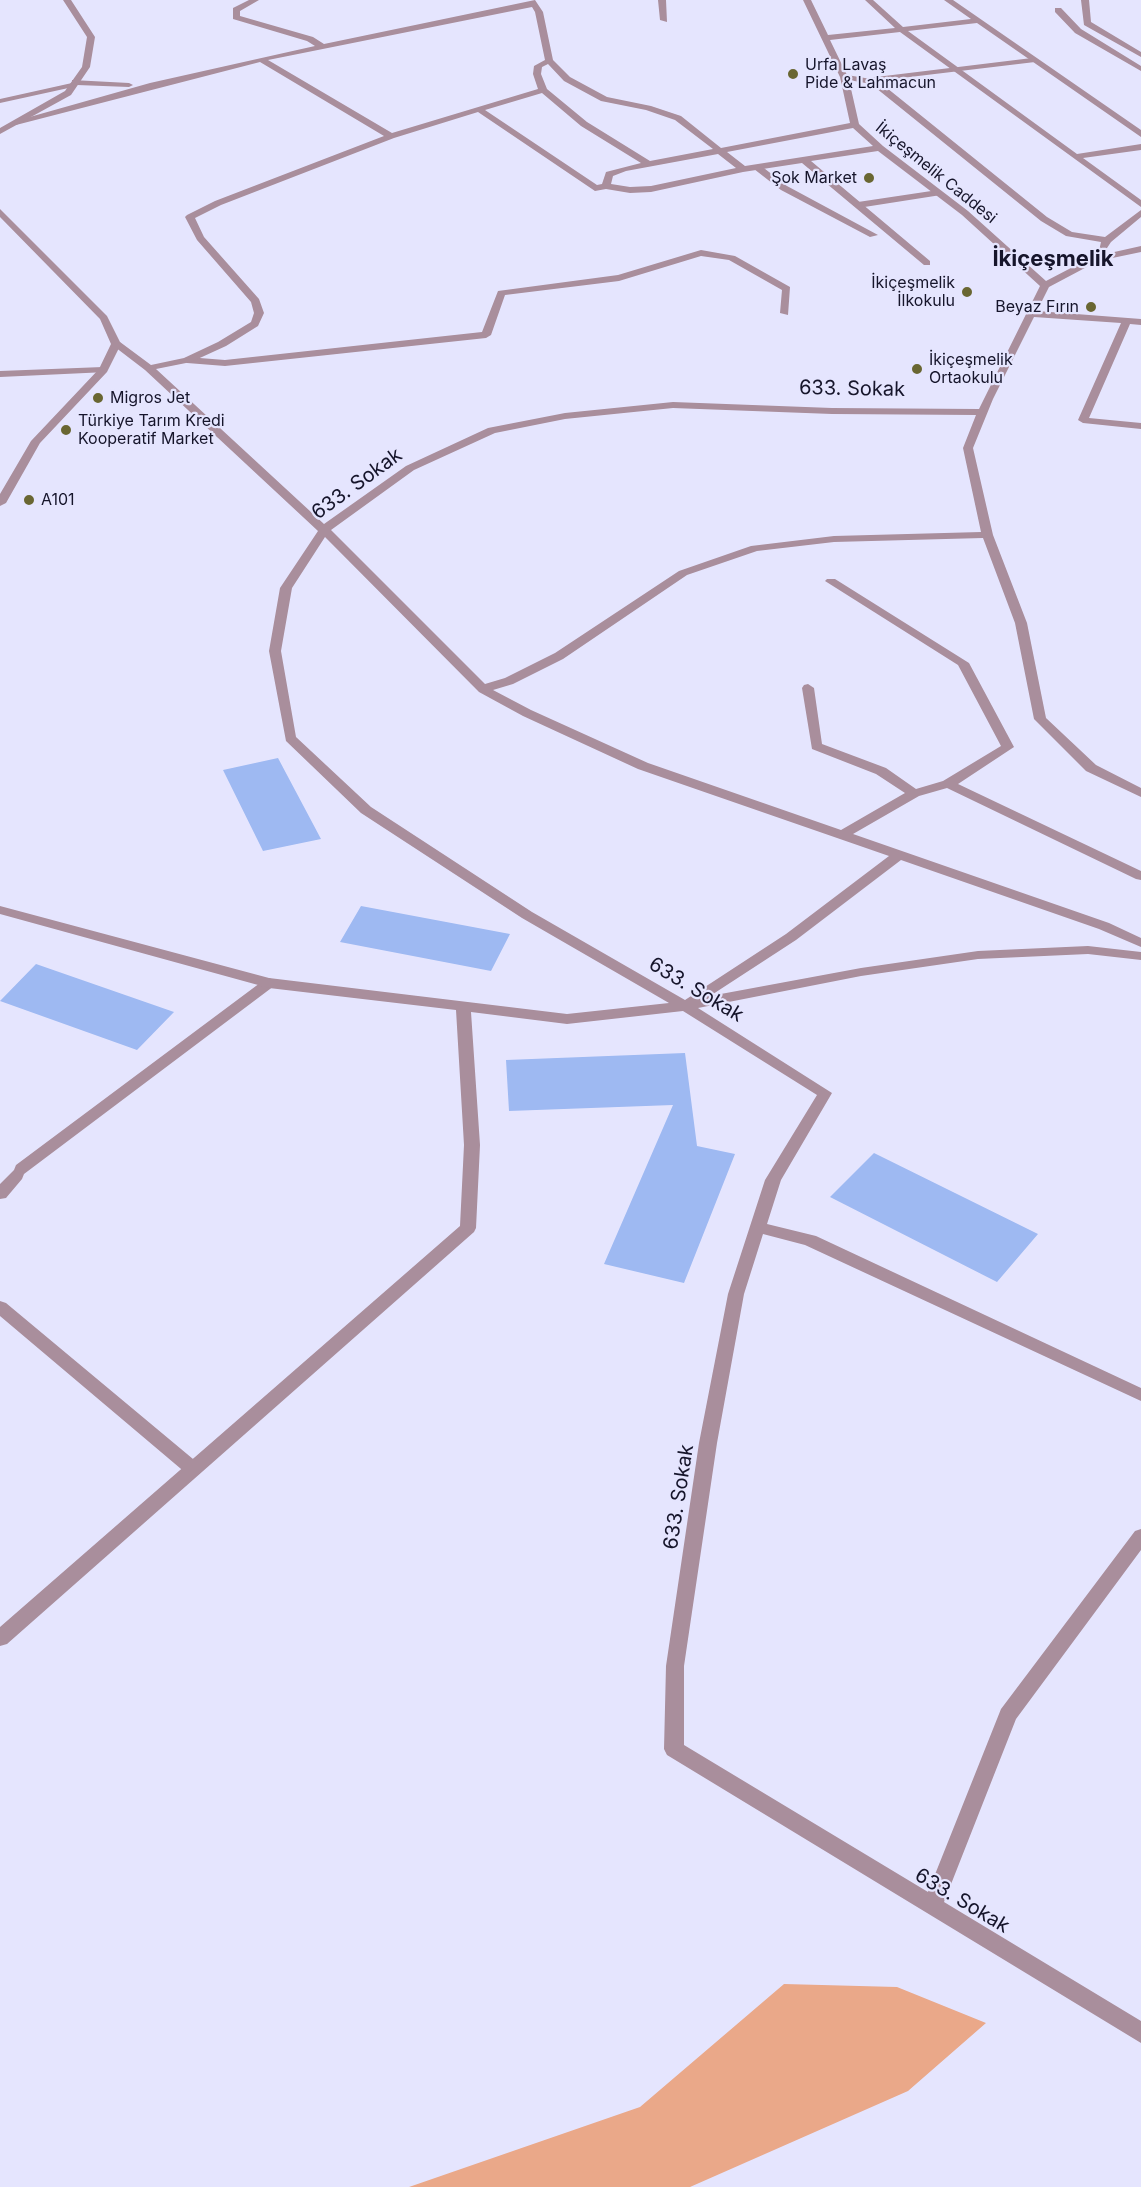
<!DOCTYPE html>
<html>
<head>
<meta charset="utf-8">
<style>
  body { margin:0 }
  canvas { display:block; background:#e5e5fe }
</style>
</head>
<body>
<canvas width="1141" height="2187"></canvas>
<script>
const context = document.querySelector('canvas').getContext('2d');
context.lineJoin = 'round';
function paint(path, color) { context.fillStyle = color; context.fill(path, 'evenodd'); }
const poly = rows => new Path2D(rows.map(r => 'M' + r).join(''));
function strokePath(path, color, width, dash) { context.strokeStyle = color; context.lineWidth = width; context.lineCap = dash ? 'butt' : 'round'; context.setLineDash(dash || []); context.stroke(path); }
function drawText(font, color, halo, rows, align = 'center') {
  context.font = font + ' Inter,sans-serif'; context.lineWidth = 4.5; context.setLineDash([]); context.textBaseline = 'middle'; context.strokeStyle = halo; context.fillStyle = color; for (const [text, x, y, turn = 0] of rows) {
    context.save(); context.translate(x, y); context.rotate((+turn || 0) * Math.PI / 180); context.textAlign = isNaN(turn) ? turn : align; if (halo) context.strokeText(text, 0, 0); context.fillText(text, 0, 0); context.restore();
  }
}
paint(poly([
  [784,1984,897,1987,986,2023,908,2091,690,2187,409,2187,640,2107]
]), '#eaa889');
paint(poly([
  [278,758,321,839,263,851,223,770],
  [361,906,510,934,491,971,340,942],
  [36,964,174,1012,137,1050,0,1001],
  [685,1053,697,1146,735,1154,684,1283,604,1264,673,1105,509,1111,506,1060],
  [874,1153,1038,1234,997,1282,830,1197]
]), '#9eb9f2');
paint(poly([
  [1032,58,1036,60,1035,62,868,82,864,80,868,78,1032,58],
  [754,165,760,165,787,186,878,235,870,237,781,190,754,169,754,165],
  [938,190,942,193,941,195,858,208,853,205,858,202,938,190],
  [701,250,735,256,790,287,788,315,780,313,782,290,729,260,701,256,619,281,505,295,491,335,486,338,225,366,187,363,182,360,187,357,225,360,482,332,498,291,618,275,701,250],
  [269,978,274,980,276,983,274,986,24,1174,22,1179,6,1198,0,1199,0,1184,14,1170,16,1165,264,980,269,978],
  [0,1301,6,1303,199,1464,202,1469,199,1474,193,1476,187,1474,0,1316,0,1301]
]), '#a98e9c');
paint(poly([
  [249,0,259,0,240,11,240,16,313,37,324,44,535,0,543,12,553,60,570,77,607,97,651,106,681,116,721,148,850,123,840,77,803,0,811,0,828,35,895,28,865,0,873,0,903,27,971,19,944,0,953,0,1141,130,1141,137,977,23,908,31,1077,154,1141,144,1141,150,1083,158,1141,200,1141,207,900,32,830,40,847,75,877,80,1047,217,1072,232,1105,237,1141,210,1141,217,1111,242,1105,251,1099,251,1101,242,1066,236,1041,221,871,84,849,80,859,124,883,146,968,211,1046,281,1092,257,1141,246,1141,252,1098,261,1049,287,1037,311,1141,319,1141,325,1130,324,1089,418,1141,423,1141,429,1083,423,1078,420,1121,323,1034,317,993,399,973,448,993,535,1027,623,1046,718,1096,765,1141,788,1141,797,1086,771,1034,719,1015,623,983,538,834,542,757,551,687,575,563,659,513,684,493,690,531,710,648,763,841,830,905,793,876,774,812,749,802,688,804,685,808,684,814,688,822,744,886,768,916,789,943,781,1001,746,958,665,825,581,827,579,835,579,969,663,1014,747,958,784,1141,871,1141,880,1136,879,947,788,919,796,853,834,1109,923,1141,938,1141,947,1099,929,901,860,796,940,710,996,861,968,978,951,1088,946,1141,952,1141,960,1088,954,978,959,861,976,698,1008,832,1093,781,1180,767,1224,816,1236,1141,1388,1141,1401,805,1245,763,1234,744,1294,717,1443,684,1666,684,1745,928,1892,1001,1709,1135,1531,1141,1529,1141,1550,1016,1719,944,1902,1141,2021,1141,2043,667,1755,664,1749,666,1666,699,1443,728,1294,765,1180,817,1095,683,1011,567,1024,471,1012,480,1145,476,1228,474,1232,7,1644,0,1646,0,1627,460,1226,464,1145,456,1010,269,988,0,914,0,906,269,978,567,1014,669,1003,522,918,361,813,286,741,269,651,280,588,318,531,145,370,111,344,120,342,151,365,184,358,218,342,251,322,254,313,251,302,197,240,185,217,187,215,215,201,384,136,260,62,16,125,12,122,150,83,315,46,307,41,233,19,233,8,249,0],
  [532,7,535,12,545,60,534,66,533,74,538,89,392,133,268,60,532,7],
  [548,64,564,81,601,101,646,110,675,120,713,149,650,161,587,122,547,89,541,74,542,67,548,64],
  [542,93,581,126,641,163,606,172,602,184,597,185,485,110,542,93],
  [478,112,595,191,606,189,630,193,651,192,743,172,802,163,924,265,930,265,930,261,811,161,878,151,962,215,1040,286,979,409,832,408,673,402,565,413,488,428,406,466,324,524,156,369,191,362,226,346,258,326,264,313,259,299,204,237,195,218,221,205,394,138,478,112],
  [853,128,873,146,745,166,727,152,853,128],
  [718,154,736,168,651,186,630,187,611,184,613,176,626,171,718,154],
  [673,408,832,414,976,415,963,448,981,532,834,536,751,546,679,571,555,653,505,678,485,684,331,530,414,470,495,433,565,419,673,408],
  [325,537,479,692,523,716,638,769,889,856,786,934,685,1000,532,912,371,807,296,737,281,651,292,588,325,537],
  [658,0,666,0,667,22,660,20,658,0],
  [1081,0,1089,0,1091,22,1141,52,1141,57,1084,25,1081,0],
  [1055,8,1061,8,1081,29,1141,66,1141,71,1075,33,1055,12,1055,8],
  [72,80,129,83,133,85,129,87,77,85,73,87,0,103,0,99,72,83,72,80],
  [103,367,107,368,107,372,0,377,0,371,103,367]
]), '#a98e9c');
paint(poly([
  [63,0,71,0,95,37,90,67,71,95,0,134,0,128,65,91,82,67,87,37,63,0],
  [0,209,107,316,121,344,107,372,40,443,6,503,0,506,0,494,31,441,99,369,111,344,100,319,0,217,0,209]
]), '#a98e9c');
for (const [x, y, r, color] of [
  [793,74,6,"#696632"],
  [869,178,6,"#696632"],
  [967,292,6,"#696632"],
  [1091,307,6,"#696632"],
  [917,369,6,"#696632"],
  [98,398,6,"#696632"],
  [66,430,6,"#696632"],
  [29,500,6,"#696632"]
]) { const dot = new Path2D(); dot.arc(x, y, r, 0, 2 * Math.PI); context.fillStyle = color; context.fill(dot); strokePath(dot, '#e5e5fe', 2); }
drawText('16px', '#16152b', '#e5e5fe', [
  ["Urfa Lavaş",805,65],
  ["Pide & Lahmacun",805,83],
  ["Şok Market",857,178,"right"],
  ["İkiçeşmelik",955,283,"right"],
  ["İlkokulu",955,301,"right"],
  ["Beyaz Fırın",1079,307,"right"],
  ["İkiçeşmelik",929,360],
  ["Ortaokulu",929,378],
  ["Migros Jet",110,398],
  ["Türkiye Tarım Kredi",78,421],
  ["Kooperatif Market",78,439],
  ["A101",41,500]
], 'left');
drawText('16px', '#16152b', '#e5e5fe', [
  ["İkiçeşmelik Caddesi",936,173,39]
]);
drawText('20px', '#16152b', '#e5e5fe', [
  ["633. Sokak",852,389,1],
  ["633. Sokak",357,484,-36],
  ["633. Sokak",696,990,31],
  ["633. Sokak",679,1497,-81],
  ["633. Sokak",962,1901,31]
]);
drawText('bold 22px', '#16152b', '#e5e5fe', [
  ["İkiçeşmelik",1053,259]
]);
</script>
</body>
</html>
